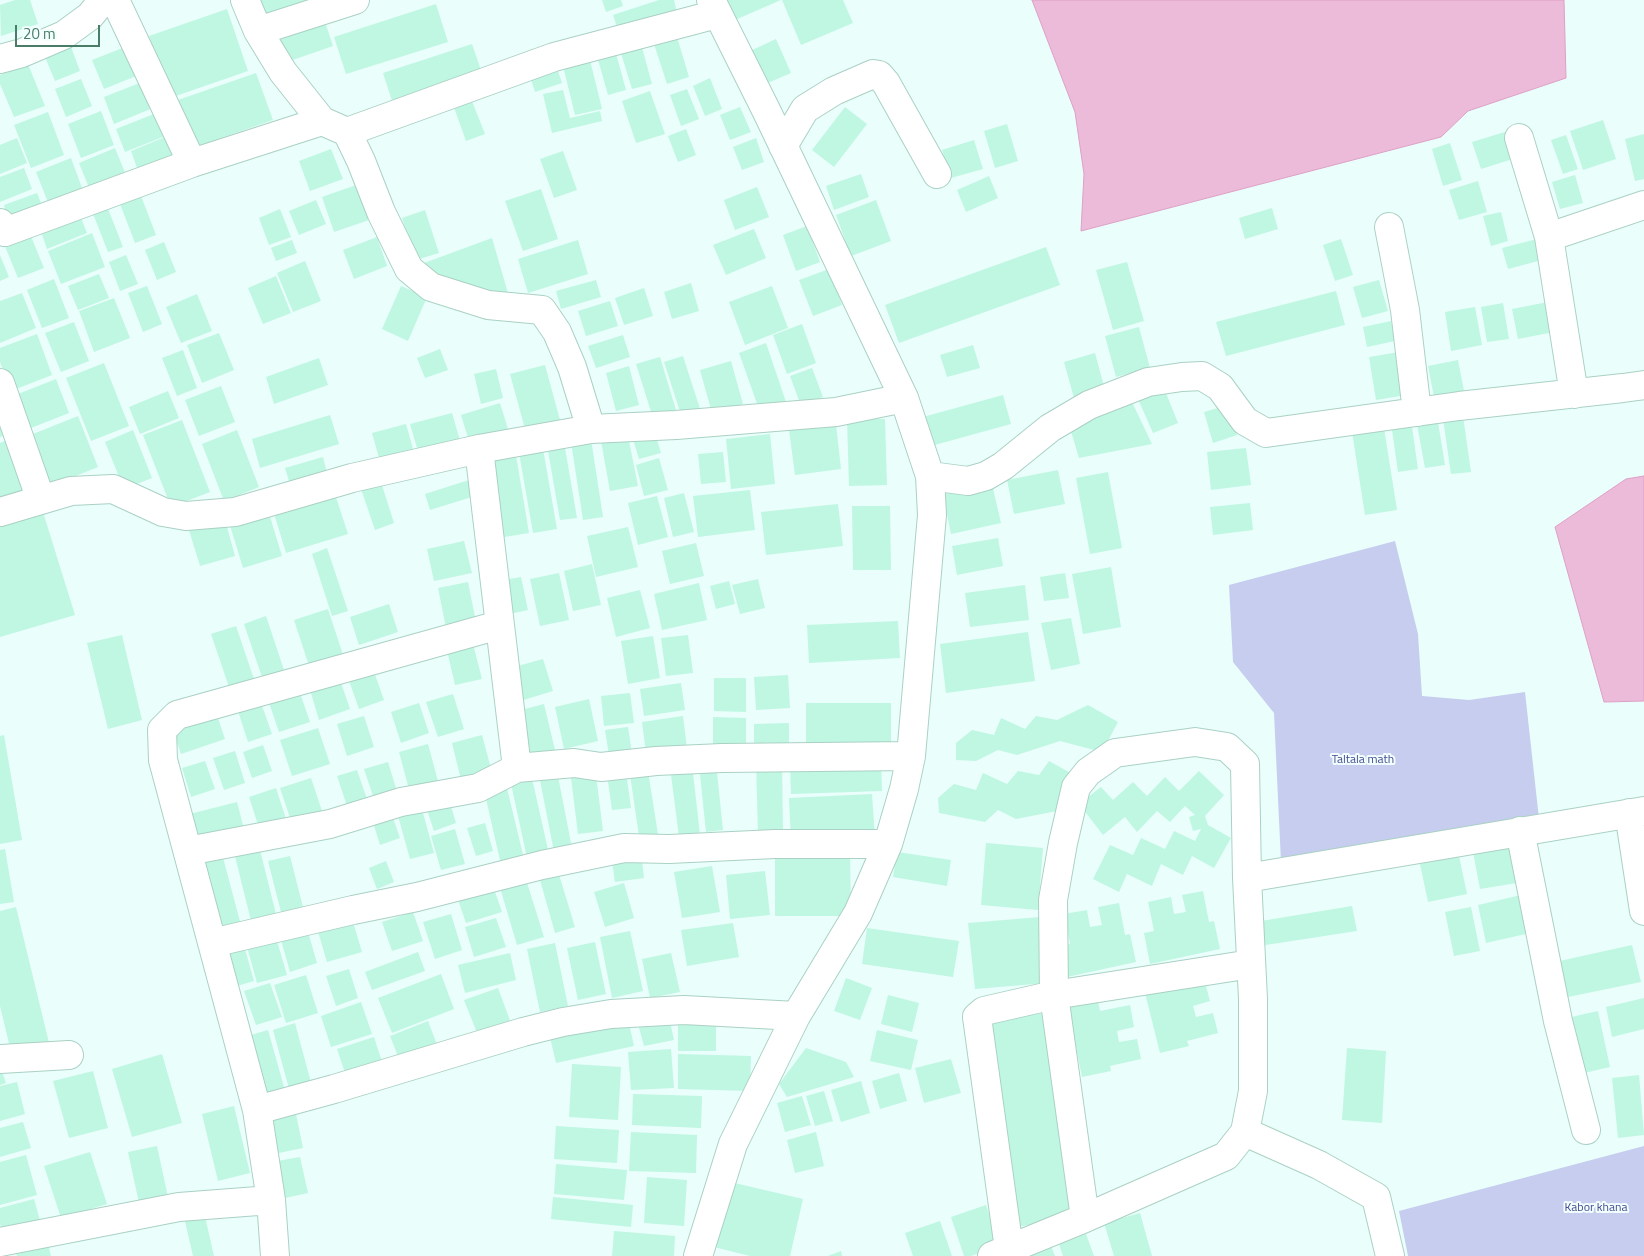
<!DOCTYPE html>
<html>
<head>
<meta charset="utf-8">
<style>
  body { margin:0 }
  #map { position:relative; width:1644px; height:1256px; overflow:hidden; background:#eafefb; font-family:"Titillium Web",sans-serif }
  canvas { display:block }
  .scale { position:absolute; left:15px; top:25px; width:85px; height:22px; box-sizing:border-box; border:2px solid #497d68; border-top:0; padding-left:6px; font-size:15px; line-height:18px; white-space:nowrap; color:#497d68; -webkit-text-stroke:4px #f2fffd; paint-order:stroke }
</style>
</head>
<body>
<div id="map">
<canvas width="1644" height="1256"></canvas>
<div class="scale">20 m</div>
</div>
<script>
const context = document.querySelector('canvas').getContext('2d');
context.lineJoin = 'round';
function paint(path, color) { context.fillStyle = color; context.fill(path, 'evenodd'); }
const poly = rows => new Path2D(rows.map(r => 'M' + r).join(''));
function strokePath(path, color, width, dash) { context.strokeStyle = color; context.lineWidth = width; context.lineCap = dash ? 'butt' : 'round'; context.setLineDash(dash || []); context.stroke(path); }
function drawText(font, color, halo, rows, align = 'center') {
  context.font = font + ' "Titillium Web",sans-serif'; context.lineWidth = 4; context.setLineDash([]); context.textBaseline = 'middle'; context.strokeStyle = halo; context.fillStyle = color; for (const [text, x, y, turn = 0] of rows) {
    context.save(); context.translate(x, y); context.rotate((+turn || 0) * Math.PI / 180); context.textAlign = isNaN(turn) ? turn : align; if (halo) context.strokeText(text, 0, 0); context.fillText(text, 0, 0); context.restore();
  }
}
paint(poly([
  [1395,541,1418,634,1422,696,1469,700,1525,692,1539,819,1281,862,1274,713,1233,662,1229,585],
  [1644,1146,1644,1256,1408,1256,1399,1211]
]), '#c6cdef');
const water = poly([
  [1032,0,1564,0,1566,78,1468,111,1441,137,1081,231,1084,174,1075,112,1032,0],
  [1644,476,1644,701,1604,702,1555,527,1626,479,1644,476]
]);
paint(water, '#ebbbd9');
strokePath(water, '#dea0c6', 1);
paint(poly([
  [15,0,30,0,38,24,1,36,0,5],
  [257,0,306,0,308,7,265,22],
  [602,0,621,0,623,6,606,12],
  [659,0,674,0,678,18,620,36,613,15],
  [718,0,781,0,728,23],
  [782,0,843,0,853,23,801,45],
  [436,4,448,42,346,74,334,37],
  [227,9,248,71,170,98,149,36],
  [324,19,333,46,284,63,275,36],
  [677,37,689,77,667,84,654,44],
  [776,39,791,73,763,85,748,52],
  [472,44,483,76,393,104,383,73],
  [641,44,652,84,632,89,620,50],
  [71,47,80,71,55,81,45,57],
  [125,47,136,76,104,89,92,60],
  [615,50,626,90,608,95,597,56],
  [589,56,602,109,575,115,562,62],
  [555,62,562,83,535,92,528,70],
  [28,64,45,106,14,117,0,84,0,75],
  [256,73,273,120,195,147,178,100],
  [710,78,722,109,705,116,693,86],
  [81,79,92,106,66,117,55,89],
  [142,82,153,108,114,124,104,97],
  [687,89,699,119,681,126,670,95],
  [563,90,570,118,600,111,602,121,552,133,543,94],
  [650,91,665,134,636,143,622,101],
  [470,96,485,134,466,141,452,102],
  [740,107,751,132,730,140,720,115],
  [845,107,867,124,834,167,812,150],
  [101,111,114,145,81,158,68,124],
  [48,112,64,155,31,168,14,125],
  [159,112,168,135,125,152,116,129],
  [1603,120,1616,159,1583,170,1570,131],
  [1007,124,1018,161,995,168,984,131],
  [686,129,696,155,678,162,668,136],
  [1508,131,1516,158,1481,169,1472,142],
  [1644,134,1644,179,1635,181,1625,139],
  [170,135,181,163,141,179,131,151],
  [1566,135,1578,169,1563,174,1551,140],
  [17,138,27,163,0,174,0,145],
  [756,138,764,162,742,170,733,147],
  [974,140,983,169,951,178,942,150],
  [1450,143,1462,180,1443,186,1432,149],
  [115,148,128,180,92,195,79,163],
  [331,149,343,179,310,191,299,161],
  [563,151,577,190,554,198,540,159],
  [71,158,85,196,51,210,36,172],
  [24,168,32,189,0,202,0,177],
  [861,174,869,197,834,210,826,186],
  [1575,175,1583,203,1560,209,1552,182],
  [989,176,998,198,966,212,957,190],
  [1478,181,1487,212,1459,220,1449,190],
  [356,185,369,220,334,232,322,197],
  [757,187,769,217,735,230,724,200],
  [138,188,156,235,135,243,117,196],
  [541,189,558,239,523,251,505,201],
  [37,193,45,213,9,225,4,205],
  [316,200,326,224,299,235,289,211],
  [876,200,891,241,851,256,836,215],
  [105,201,123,247,108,252,90,206],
  [77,208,87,233,47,249,38,223],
  [1272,208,1278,229,1245,239,1239,218],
  [280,209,291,237,269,245,259,218],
  [425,210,439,253,416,260,402,218],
  [1501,212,1508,241,1491,246,1483,216],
  [807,226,820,262,796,271,783,235],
  [28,229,44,268,18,278,2,239],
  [754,229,766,258,726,275,713,245],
  [92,233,105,267,61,284,48,251],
  [377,237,387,266,354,279,343,250],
  [492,238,510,300,437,275,424,263],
  [1341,239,1353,275,1335,281,1323,245],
  [1537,239,1542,260,1508,269,1502,248],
  [292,240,297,253,276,261,271,248],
  [578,240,588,274,528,293,518,259],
  [164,242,176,272,157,280,145,250],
  [1046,247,1060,285,899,343,885,305],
  [0,255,9,277,0,281],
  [126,255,138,284,120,291,109,262],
  [305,261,321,301,293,312,277,273],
  [1127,262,1144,321,1113,330,1096,270],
  [829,269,842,305,813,316,799,280],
  [99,274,109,298,78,310,68,286],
  [276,276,291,313,263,324,248,288],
  [54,279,69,318,42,328,27,290],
  [596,280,601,297,561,309,556,291],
  [1379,280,1388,311,1362,318,1353,287],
  [691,283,699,311,672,319,664,292],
  [147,286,162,324,143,332,128,293],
  [401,286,427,297,408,341,382,329],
  [772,286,788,328,745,345,729,302],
  [644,288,653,316,624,325,615,298],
  [1336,291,1345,325,1226,356,1216,322],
  [22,293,36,328,0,343,0,301],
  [197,294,212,331,181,343,166,307],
  [114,298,130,338,94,352,79,311],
  [610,301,618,326,586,336,578,311],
  [1548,302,1554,332,1518,339,1512,309],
  [1503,303,1509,339,1487,342,1481,307],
  [1475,307,1482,345,1451,351,1445,312],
  [1391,321,1395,341,1367,347,1363,327],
  [74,322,89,361,61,372,45,333],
  [802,324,816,363,787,374,773,335],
  [1139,327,1150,368,1116,377,1105,336],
  [219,333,234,370,202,383,187,345],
  [37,334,52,375,11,391,0,362,0,348],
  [623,335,630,357,596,368,588,346],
  [766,343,786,402,760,412,739,353],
  [973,345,980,368,947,377,940,355],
  [440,349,448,370,425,378,417,358],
  [183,350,197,388,177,396,162,358],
  [1399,352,1406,395,1376,400,1369,357],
  [1095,353,1105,390,1074,398,1064,362],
  [683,356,701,412,682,418,664,362],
  [660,357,676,410,653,418,636,364],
  [319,358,328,385,274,404,266,377],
  [1458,360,1465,396,1435,402,1428,366],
  [731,361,743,404,712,413,700,370],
  [104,363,129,426,91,441,66,378],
  [545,365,560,420,525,429,510,374],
  [629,366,639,405,616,411,606,373],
  [812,368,823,397,801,406,790,376],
  [496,369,503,398,481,404,474,374],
  [56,379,69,413,31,428,18,394],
  [221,386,235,422,199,436,185,400],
  [1164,388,1178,423,1153,433,1138,399],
  [168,391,179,418,140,434,129,407],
  [1003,395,1011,424,931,446,923,417],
  [1132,402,1152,444,1079,458,1070,428],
  [500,403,508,429,469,441,461,415],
  [1228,405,1237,435,1213,443,1204,412],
  [0,410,10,433,0,437],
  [452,413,461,444,419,455,410,424],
  [330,415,339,444,260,468,252,439],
  [78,416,98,467,48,487,28,436],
  [1437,416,1445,465,1425,468,1416,419],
  [1463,416,1471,472,1451,474,1443,419],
  [847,419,885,419,887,485,849,486],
  [182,420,210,492,171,507,143,435],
  [1411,420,1418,469,1398,472,1391,423],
  [406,424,415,456,381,465,372,433],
  [836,424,841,469,795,475,789,430],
  [1384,428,1397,510,1365,515,1352,432],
  [133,430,152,478,124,489,105,442],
  [237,430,259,487,224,501,202,444],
  [654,430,661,453,639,459,632,436],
  [770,434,775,484,731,489,726,439],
  [628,436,638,486,610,491,601,441],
  [9,439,30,492,0,504,0,443],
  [591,439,603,517,583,520,571,442],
  [564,442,577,518,560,520,547,445],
  [542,443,557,529,533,533,518,447],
  [1246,448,1251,485,1211,490,1207,452],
  [515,449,529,533,498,538,485,453],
  [723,452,726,482,701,484,698,454],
  [323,457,328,477,291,488,285,468],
  [659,458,668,490,644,496,636,465],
  [1058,470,1065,504,1014,514,1007,480],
  [1108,472,1122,548,1090,554,1076,478],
  [469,480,475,496,430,510,425,494],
  [381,482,394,523,375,530,361,489],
  [992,484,1001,523,951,534,943,494],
  [333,488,348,534,286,553,272,507],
  [750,490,755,530,698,537,693,496],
  [684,493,694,532,673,537,664,498],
  [657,496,668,537,638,545,628,503],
  [1250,503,1253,530,1213,535,1210,507],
  [838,504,843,546,766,555,761,512],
  [852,506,890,506,891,570,853,570],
  [268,510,282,556,243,568,229,522],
  [43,512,75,615,0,637,0,525],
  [224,516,235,556,200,566,188,527],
  [628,527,638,567,596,577,587,536],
  [998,538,1003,566,957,575,952,546],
  [464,541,472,573,434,581,427,549],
  [696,543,704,576,670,584,662,551],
  [327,548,348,611,332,616,312,554],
  [592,564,601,605,573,611,564,571],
  [1111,567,1121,627,1083,634,1072,574],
  [559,573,569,620,540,626,530,579],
  [1065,573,1069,598,1044,601,1040,577],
  [521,577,528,610,505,615,498,581],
  [758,579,765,608,740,614,732,585],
  [729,581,735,604,716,609,710,586],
  [468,582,476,622,446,628,438,588],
  [699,583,707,620,662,630,654,594],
  [1025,585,1029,620,970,627,965,593],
  [640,590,650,628,616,637,607,598],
  [389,604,398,632,359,645,350,617],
  [328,609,345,661,311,672,294,620],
  [266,616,286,676,264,683,244,624],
  [1071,618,1080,664,1051,670,1041,623],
  [898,621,900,658,809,663,807,625],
  [236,626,257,688,232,696,211,634],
  [1028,632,1035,681,946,693,940,644],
  [122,635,142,720,108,729,87,643],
  [688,635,693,673,666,676,661,638],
  [653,636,660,678,628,684,621,641],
  [472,640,482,679,455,685,446,646],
  [543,659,553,691,517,702,507,669],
  [372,666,384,700,359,709,347,675],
  [338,674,350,709,319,720,308,683],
  [788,675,790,708,756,710,754,677],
  [714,678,746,678,746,712,714,711],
  [681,683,685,710,644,716,640,689],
  [298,687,310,722,279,732,267,697],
  [630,693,634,723,604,726,601,696],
  [453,694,464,729,438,737,426,702],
  [259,697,272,734,248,742,236,705],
  [589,699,598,741,564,749,555,707],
  [419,703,429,733,401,743,391,712],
  [806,703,891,703,891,749,806,750],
  [544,704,555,750,524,757,513,712],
  [1088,705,1118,722,1102,752,1060,741,1017,755,998,750,976,761,956,760,956,743,972,730,994,735,1001,718,1025,729,1036,716,1057,720],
  [217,715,225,739,181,754,173,730],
  [364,716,374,747,347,756,337,724],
  [683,716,687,748,646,753,642,722],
  [713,717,746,718,746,750,713,750],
  [789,723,789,751,754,751,754,724],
  [628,727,633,759,610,762,605,730],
  [318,728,330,764,292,776,280,740],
  [4,735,22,840,0,844,0,736],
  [482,735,493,776,462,784,452,743],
  [428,744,439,785,410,793,399,752],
  [263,745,272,771,252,778,243,752],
  [235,751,245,783,224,790,213,758],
  [205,761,215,789,191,797,182,768],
  [756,761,782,761,783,834,758,835],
  [881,761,882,791,791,794,790,764],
  [1049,761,1076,776,1057,811,1016,819,998,810,985,822,939,813,938,798,954,784,976,790,983,773,1007,784,1018,771,1039,775],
  [388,762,399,798,376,805,364,769],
  [716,763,723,830,706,832,699,765],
  [692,764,700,835,679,837,670,767],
  [647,765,658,834,639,836,629,768],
  [556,766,572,848,554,852,538,770],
  [357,770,368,802,348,809,337,776],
  [1199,771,1224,795,1205,816,1208,825,1231,838,1214,868,1192,856,1183,875,1161,864,1152,886,1127,874,1119,892,1093,879,1110,845,1133,855,1141,838,1165,849,1174,831,1195,841,1201,829,1193,831,1189,817,1195,815,1185,806,1170,822,1157,811,1137,832,1125,817,1103,835,1079,804,1101,787,1113,800,1133,782,1147,796,1165,777,1179,791],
  [626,772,631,808,612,810,607,775],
  [531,774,549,854,527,858,510,779],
  [596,775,603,831,578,834,571,778],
  [311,778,323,814,292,824,280,788],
  [506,784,525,863,502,869,484,790],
  [276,788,288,825,261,834,249,797],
  [872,794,875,838,791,842,789,798],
  [448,796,456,823,434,831,425,804],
  [237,802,244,829,193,842,186,815],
  [420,802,434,853,410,859,396,809],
  [391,812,400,838,380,845,372,819],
  [485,823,493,851,476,856,467,828],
  [455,829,465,864,441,870,431,836],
  [258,842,277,918,252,925,233,848],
  [986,843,1043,848,1038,910,981,905],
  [1510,845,1517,883,1480,889,1473,852],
  [775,848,850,849,851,916,775,916],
  [5,849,14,902,0,904,0,850],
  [221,850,242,929,217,936,195,857],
  [641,852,644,878,615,882,611,855],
  [897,852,951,860,947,886,893,877],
  [290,856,305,915,283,920,268,861],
  [1459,856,1467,894,1428,902,1420,864],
  [386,861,394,882,377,889,369,868],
  [712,866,720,912,682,918,674,872],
  [557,868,575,927,555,933,538,873],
  [765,871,770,915,730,919,726,875],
  [524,873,544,937,517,945,498,881],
  [492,883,502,912,466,923,456,894],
  [624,883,634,918,605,927,594,892],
  [1203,891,1209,922,1214,921,1220,949,1150,964,1144,933,1154,931,1148,902,1171,897,1174,914,1186,912,1182,895],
  [1521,895,1530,933,1486,943,1478,905],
  [1119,903,1125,935,1130,934,1136,962,1067,977,1060,946,1070,944,1064,914,1087,910,1090,927,1102,925,1098,907],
  [1352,906,1357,931,1259,946,1255,922],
  [16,907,50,1047,12,1056,0,1006,0,911],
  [1471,907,1480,951,1454,956,1445,912],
  [413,912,423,941,392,951,382,922],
  [451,914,462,950,435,959,423,922],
  [351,915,362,952,327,962,316,925],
  [1040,917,1046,983,975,989,968,923],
  [496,918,506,947,474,957,465,927],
  [733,923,739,957,687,966,681,930],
  [306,925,317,963,290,972,279,933],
  [867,928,959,941,953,977,862,964],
  [630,931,643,991,612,998,600,937],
  [275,934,287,975,257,983,246,943],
  [243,942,254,981,230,988,219,949],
  [595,942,606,994,578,1000,567,948],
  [555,943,568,1006,540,1012,527,949],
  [1632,945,1641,982,1563,998,1555,962],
  [418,952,425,971,372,990,365,972],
  [510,953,516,980,465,993,458,965],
  [671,953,680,992,650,998,642,959],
  [349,969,358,998,336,1006,326,976],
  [441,974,454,1009,392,1033,378,998],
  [306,975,318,1013,286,1023,274,985],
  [846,978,872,988,860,1020,834,1011],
  [1204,979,1210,1001,1193,1006,1196,1017,1213,1013,1218,1033,1187,1041,1189,1046,1160,1053,1144,989],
  [270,983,282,1017,256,1025,244,991],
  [498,988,512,1026,479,1038,464,1000],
  [888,995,919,1003,912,1032,881,1024],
  [1644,998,1644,1029,1612,1037,1606,1007],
  [1098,1001,1100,1011,1130,1005,1134,1027,1117,1031,1119,1042,1137,1039,1141,1059,1110,1066,1111,1071,1082,1077,1068,1007],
  [361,1002,372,1034,331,1047,321,1016],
  [1598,1011,1610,1067,1580,1074,1567,1018],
  [1044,1013,1077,1217,1016,1227,984,1022],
  [678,1016,716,1016,716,1051,678,1051],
  [669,1017,674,1040,644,1046,638,1024],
  [628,1019,634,1046,556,1063,550,1037],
  [428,1021,439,1050,401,1064,390,1036],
  [295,1023,313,1090,291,1096,273,1030],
  [268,1030,286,1094,263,1101,244,1037],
  [877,1030,918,1040,911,1070,870,1061],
  [374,1037,383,1065,346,1076,337,1049],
  [806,1048,846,1062,854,1077,787,1097,779,1084],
  [1347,1048,1386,1051,1382,1123,1342,1120],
  [671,1049,674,1088,631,1090,628,1052],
  [162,1054,182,1123,132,1137,112,1069],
  [678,1054,751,1056,750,1091,678,1089],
  [951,1059,961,1093,924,1103,915,1068],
  [572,1064,621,1067,618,1120,569,1117],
  [0,1066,6,1083,0,1085],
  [93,1071,108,1128,69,1138,53,1081],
  [899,1073,907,1101,880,1109,872,1081],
  [1639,1075,1644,1135,1618,1138,1612,1078],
  [861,1081,870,1113,841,1122,831,1090],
  [17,1082,25,1114,0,1121,0,1086],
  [824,1091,833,1121,815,1126,806,1096],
  [633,1094,702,1096,701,1128,632,1125],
  [802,1096,811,1125,785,1132,777,1103],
  [234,1106,250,1173,218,1181,202,1114],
  [295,1109,303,1148,274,1154,266,1115],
  [23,1122,31,1148,0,1157,0,1128],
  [556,1126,619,1130,617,1163,554,1159],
  [631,1132,697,1135,696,1173,629,1171],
  [816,1132,824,1166,795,1173,787,1140],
  [157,1146,168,1197,139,1203,128,1152],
  [90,1152,107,1204,61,1218,44,1166],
  [26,1155,37,1195,0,1205,0,1162],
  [300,1157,308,1193,285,1198,277,1161],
  [556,1164,627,1170,624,1200,554,1194],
  [647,1177,687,1180,684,1226,644,1223],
  [726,1181,803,1199,790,1256,750,1256,710,1246],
  [553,1197,633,1205,631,1227,551,1219],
  [34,1199,41,1224,3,1234,0,1224,0,1208],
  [986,1205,1000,1246,971,1256,964,1256,951,1217],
  [204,1212,214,1256,193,1256,184,1217],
  [1140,1213,1152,1256,1114,1256,1104,1223],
  [940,1221,952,1256,913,1256,905,1233],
  [614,1231,675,1236,674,1256,612,1256],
  [1086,1234,1094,1256,1063,1256,1059,1244],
  [47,1239,51,1256,17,1256,15,1247],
  [1051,1246,1055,1256,1025,1256],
  [841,1251,842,1256,828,1256]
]), '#bff7e2');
const minor = poly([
  [115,0,192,163],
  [245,0,258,31,283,72,322,121,347,132,361,161,381,212,409,269,431,287,488,305,542,310,557,332,572,367,591,429],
  [258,31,355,0],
  [0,59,22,53,64,35,90,16,103,0],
  [347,132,554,57,717,14],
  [1519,138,1549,237,1574,394],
  [783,146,805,109,834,91,873,74,879,75,886,83,937,174],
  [0,223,5,232,192,163,322,121],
  [1389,227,1405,310,1417,412],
  [1549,237,1644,205],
  [0,383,41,500],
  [479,449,517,768],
  [930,476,968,481,986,476,1003,466,1050,428,1089,405,1148,382,1182,377,1202,376,1220,387,1245,421,1266,433,1459,406,1623,388,1644,385],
  [0,512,71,491,113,489,163,512,186,516,235,512,352,478,479,449,591,429,676,425,836,412,904,398],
  [1629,813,1644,911],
  [1520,831,1558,1021,1586,1130],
  [188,851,330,824,401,802,478,788,517,768,574,763,601,767,656,761,722,758,911,756],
  [1247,878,1644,811],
  [212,943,353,910,417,897,542,865,624,848,669,849,775,844,888,844],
  [0,1059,69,1055],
  [257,1110,334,1089,523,1032,563,1022,611,1014,684,1010,796,1016],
  [1245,1132,1319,1165,1376,1197,1390,1256],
  [0,1242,179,1207,271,1200],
  [1009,1249,977,1017,984,1011,1054,995,1251,964],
  [275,1256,271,1200,257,1110,163,760,162,730,177,715,499,625],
  [698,1256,733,1144,796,1016,858,913,888,844,904,789,911,756,932,515,930,476,904,398,767,112,711,0],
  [992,1256,1085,1218,1226,1156,1245,1132,1253,1091,1253,999,1247,878,1245,764,1227,747,1195,742,1115,753,1088,772,1076,787,1063,843,1053,900,1054,995,1085,1218]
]);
strokePath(minor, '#aad1c4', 30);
strokePath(minor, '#fff', 28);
drawText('12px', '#454a91', '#f2fffd', [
  ["Taltala math",1363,760],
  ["Kabor khana",1596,1208]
]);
</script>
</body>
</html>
